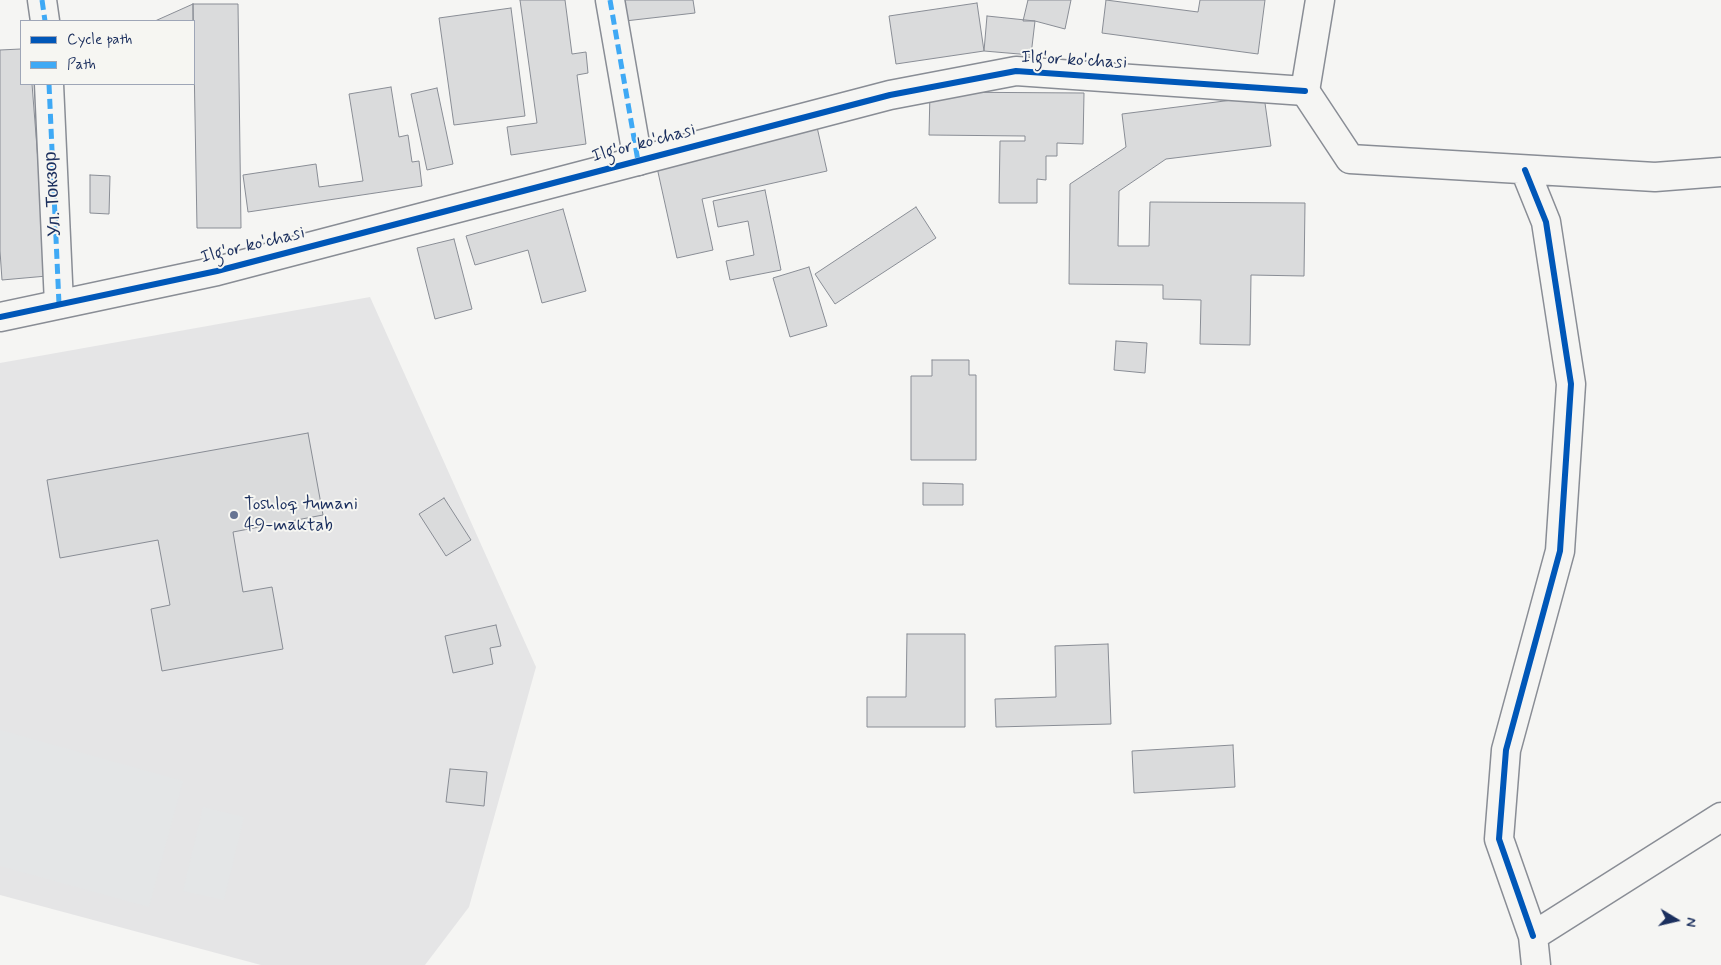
<!DOCTYPE html>
<html>
<head>
<meta charset="utf-8">
<style>
  body { margin:0 }
  #map { position:relative; width:1721px; height:965px; overflow:hidden; background:#f5f5f3; font-family:Mynerve,sans-serif }
  canvas { display:block }
  .legend { position:absolute; left:20px; top:20px; width:175px; height:65px; box-sizing:border-box; background:#f6f6f2; border:1px solid #9ea6b7; margin:0; padding:6px 9px; list-style:none; font-size:15px; color:#1b2f5e }
  .legend li { display:flex; align-items:center; gap:10px; height:25px }
  .legend b { width:25px; border:1px solid #9ea6b7 }
  .north { position:absolute; left:1651px; top:895px; width:50px; height:50px; -webkit-text-stroke:4px #f6f6f2; paint-order:stroke; rotate:99deg; font-size:14px; font-weight:700; line-height:20px; text-align:center; color:#1b2f5e }
  .north::after { content:''; display:block; margin:auto; width:18px; height:22px; background:#1b2f5e; clip-path:polygon(50% 0,100% 100%,50% 72%,0 100%) }
</style>
</head>
<body>
<div id="map">
<canvas width="1721" height="965"></canvas>
<ul class="legend">
<li><b style="height:6px;background:#0057b8"></b>Cycle path</li>
<li><b style="height:6px;background:#3fa9f5"></b>Path</li>
</ul>
<div class="north">N</div>
</div>
<script>
const context = document.querySelector('canvas').getContext('2d');
context.lineJoin = 'round';
function paint(path, color) { context.fillStyle = color; context.fill(path, 'evenodd'); }
const poly = rows => new Path2D(rows.map(r => 'M' + r).join(''));
function strokePath(path, color, width, dash) { context.strokeStyle = color; context.lineWidth = width; context.lineCap = dash ? 'butt' : 'round'; context.setLineDash(dash || []); context.stroke(path); }
function drawText(font, color, halo, rows, align = 'center') {
  context.font = font + ' Mynerve,sans-serif'; context.lineWidth = 4; context.setLineDash([]); context.textBaseline = 'middle'; context.strokeStyle = halo; context.fillStyle = color; for (const [text, x, y, turn = 0] of rows) {
    context.save(); context.translate(x, y); context.rotate((+turn || 0) * Math.PI / 180); context.textAlign = isNaN(turn) ? turn : align; if (halo) context.strokeText(text, 0, 0); context.fillText(text, 0, 0); context.restore();
  }
}
paint(poly([
  [370,297,536,667,469,907,425,965,261,965,0,895,0,363]
]), '#e5e5e6');
paint(poly([
  [0,730,183,781,149,907,0,866],
  [203,807,244,817,224,900,183,891]
]), '#e4e6e7');
const building = poly([
  [520,0,565,0,572,54,586,52,588,73,577,75,586,144,511,155,507,127,537,123,520,0],
  [623,0,693,0,695,13,625,21,623,0],
  [1028,0,1071,0,1065,29,1035,21,1023,21,1028,0],
  [1106,0,1198,12,1200,0,1265,0,1258,54,1102,33,1106,0],
  [977,3,984,51,896,64,889,16,977,3],
  [193,4,238,4,241,228,197,228,193,4],
  [193,4,193,21,155,21,193,4],
  [511,8,525,116,454,125,439,18,511,8],
  [987,16,1035,21,1031,55,984,51,987,16],
  [21,49,21,84,32,84,47,276,2,280,0,251,0,50,21,49],
  [391,87,399,137,408,135,412,162,419,161,422,186,248,212,243,175,316,164,319,187,363,181,349,94,391,87],
  [437,88,453,164,427,170,411,94,437,88],
  [930,92,1084,93,1083,144,1057,143,1057,156,1046,156,1046,180,1037,179,1037,203,999,203,1000,141,1025,141,1025,136,929,135,930,92],
  [1264,96,1271,146,1166,159,1119,191,1118,246,1149,246,1150,202,1305,203,1304,276,1251,275,1250,345,1200,344,1201,300,1163,299,1163,285,1069,284,1070,184,1126,147,1122,114,1264,96],
  [817,127,827,171,702,199,713,250,677,258,656,163,817,127],
  [90,175,110,176,109,214,90,213,90,175],
  [765,190,781,270,730,280,726,261,754,255,748,221,718,227,713,201,765,190],
  [916,207,936,238,835,304,815,274,916,207],
  [563,209,586,291,542,303,528,250,475,265,466,236,563,209],
  [454,239,472,309,435,319,417,248,454,239],
  [809,267,827,326,790,337,773,278,809,267],
  [1116,341,1147,343,1145,373,1114,370,1116,341],
  [932,360,969,360,969,375,976,375,976,460,911,460,911,376,932,376,932,360],
  [308,433,323,515,233,532,243,592,272,587,283,649,162,671,151,609,170,605,158,540,60,558,47,480,308,433],
  [923,483,963,484,963,505,923,505,923,483],
  [444,498,471,540,446,556,419,514,444,498],
  [496,625,501,646,490,648,493,664,453,673,445,636,496,625],
  [907,634,965,634,965,727,867,727,867,697,906,697,907,634],
  [1108,644,1111,724,996,727,995,699,1056,697,1055,646,1108,644],
  [1233,745,1235,787,1134,793,1132,751,1233,745],
  [450,769,487,772,484,806,446,802,450,769]
]);
paint(building, '#dadbdc');
strokePath(building, '#898d95', 1);
const minor = poly([
  [42,0,45,21],
  [610,0,638,161],
  [49,84,59,304],
  [1305,91,1350,159,1655,177,1721,172],
  [1525,170,1546,222,1571,384,1560,551,1506,750,1499,839,1533,936],
  [1536,965,1533,936,1721,817]
]);
const tertiary = poly([
  [0,317,217,271,890,95,1016,71,1305,91,1320,0]
]);
strokePath(minor, '#898d95', 31);
strokePath(tertiary, '#898d95', 31);
strokePath(minor, '#f5f5f3', 28);
strokePath(tertiary, '#f5f5f3', 28);
strokePath(poly([
  [42,0,45,21],
  [610,0,638,161],
  [49,84,59,304]
]), '#3fa9f5', 5, [10, 5]);
strokePath(poly([
  [1525,170,1546,222,1571,384,1560,551,1506,750,1499,839,1533,936],
  [0,317,217,271,890,95,1016,71,1305,91]
]), '#0057b8', 6);
for (const [x, y, r, color] of [
  [234,515,5,"#677492"]
]) { const dot = new Path2D(); dot.arc(x, y, r, 0, 2 * Math.PI); context.fillStyle = color; context.fill(dot); strokePath(dot, '#f6f6f2', 2); }
drawText('18px', '#1b2f5e', '#f6f6f2', [
  ["Ilg'or ko'chasi",1074,61,3],
  ["Ilg'or ko'chasi",644,144,-15],
  ["Ул. Токзор",54,194,-93],
  ["Ilg'or ko'chasi",253,246,-14]
]);
drawText('18px', '#1b2f5e', '#f6f6f2', [
  ["Toshloq tumani",244,505],
  ["49-maktab",244,526]
], 'left');
</script>
</body>
</html>
